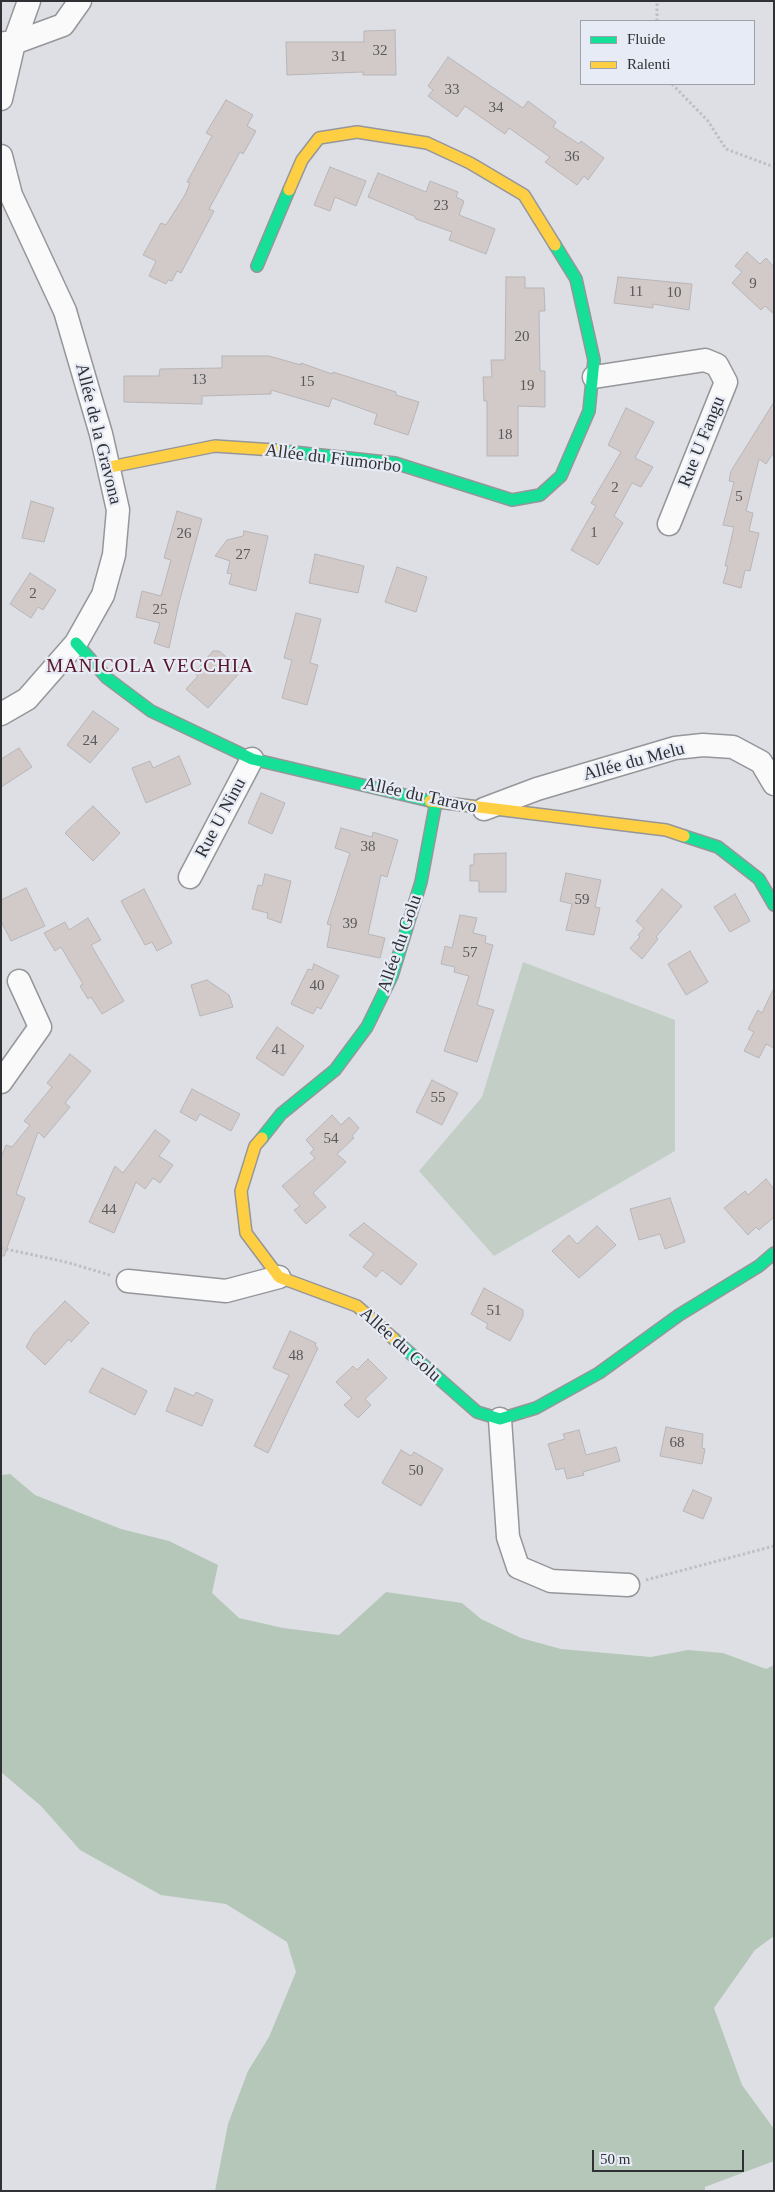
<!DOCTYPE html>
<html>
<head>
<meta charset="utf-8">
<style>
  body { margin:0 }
  #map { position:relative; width:775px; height:2192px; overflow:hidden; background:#dedfe4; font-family:Georgia,serif }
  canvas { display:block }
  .frame { position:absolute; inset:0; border:2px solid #2f3134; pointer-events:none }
  .legend { position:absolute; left:580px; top:20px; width:175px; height:65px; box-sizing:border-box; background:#e7ebf5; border:1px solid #9da1a8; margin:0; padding:6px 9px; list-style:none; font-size:15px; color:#2f3134 }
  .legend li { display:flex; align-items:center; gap:10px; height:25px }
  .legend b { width:25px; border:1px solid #9da1a8 }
  .scale { position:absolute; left:592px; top:2150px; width:152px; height:22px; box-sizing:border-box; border:2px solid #2f3134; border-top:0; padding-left:6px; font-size:15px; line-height:18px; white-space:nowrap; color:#2f3134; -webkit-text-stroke:4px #e7ebf5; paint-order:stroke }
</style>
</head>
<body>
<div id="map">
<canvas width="775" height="2192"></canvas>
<div class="frame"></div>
<ul class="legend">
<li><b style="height:6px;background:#16e098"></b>Fluide</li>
<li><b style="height:6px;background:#ffcf43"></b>Ralenti</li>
</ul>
<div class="scale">50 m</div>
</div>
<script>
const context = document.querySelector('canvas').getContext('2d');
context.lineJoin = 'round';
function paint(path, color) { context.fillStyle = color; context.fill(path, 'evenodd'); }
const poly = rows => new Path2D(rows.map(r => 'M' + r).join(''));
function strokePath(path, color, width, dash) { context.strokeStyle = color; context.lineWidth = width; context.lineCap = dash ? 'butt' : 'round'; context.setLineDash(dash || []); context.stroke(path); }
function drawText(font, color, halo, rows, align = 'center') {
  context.font = font + ' Georgia,serif'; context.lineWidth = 4.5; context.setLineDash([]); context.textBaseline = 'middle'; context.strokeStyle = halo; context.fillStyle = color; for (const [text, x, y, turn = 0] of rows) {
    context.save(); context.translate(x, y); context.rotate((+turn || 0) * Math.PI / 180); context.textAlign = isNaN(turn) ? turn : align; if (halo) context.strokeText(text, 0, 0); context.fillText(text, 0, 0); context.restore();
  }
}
paint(poly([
  [523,962,675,1020,675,1151,494,1256,419,1171,482,1097]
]), '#c3cfc6');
paint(poly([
  [10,1474,35,1495,121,1529,169,1541,218,1565,212,1593,239,1618,283,1628,339,1635,386,1592,462,1603,481,1619,521,1638,561,1649,651,1657,688,1650,723,1653,766,1669,774,1665,774,1936,755,1950,714,2008,742,2085,774,2129,774,2161,705,2187,705,2191,215,2191,228,2124,248,2071,269,2037,296,1972,287,1942,226,1904,161,1895,80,1850,41,1806,1,1772,1,1475]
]), '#b5c7b8');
const building = poly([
  [395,30,396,75,363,75,363,72,287,75,286,42,364,42,364,31,395,30],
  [448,57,523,108,528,101,556,122,553,127,579,144,581,141,604,158,588,180,584,176,577,185,545,162,550,157,509,128,505,134,465,106,457,117,428,96,433,90,428,86,448,57],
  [226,100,253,115,247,126,256,131,243,154,240,152,209,209,214,211,181,273,177,271,172,281,168,280,166,284,149,276,156,261,143,255,161,223,166,225,185,195,190,183,187,182,212,136,206,133,226,100],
  [330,167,366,181,356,206,335,197,330,211,314,205,330,167],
  [378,173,426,192,430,181,458,192,456,197,464,201,459,215,495,229,486,254,449,240,452,232,416,219,414,216,368,197,378,173],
  [747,252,760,264,766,258,774,267,774,314,765,306,761,310,732,283,742,272,735,266,747,252],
  [506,277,525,277,525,288,544,288,545,311,539,311,540,371,545,371,545,407,518,406,518,456,487,456,487,401,484,401,483,377,492,377,491,360,505,360,506,277],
  [618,277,692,284,689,310,653,304,653,308,614,303,618,277],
  [222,356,269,356,301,365,301,363,332,374,333,372,396,392,396,395,419,402,408,435,374,424,377,414,332,398,329,407,271,390,271,394,202,396,202,404,124,402,124,376,159,376,160,369,222,368,222,356],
  [774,402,774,452,766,464,759,459,746,511,753,513,749,531,759,533,750,571,745,570,741,588,723,583,728,566,725,566,734,527,723,525,734,482,729,481,731,471,774,402],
  [626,408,654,422,635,458,653,467,641,487,632,483,614,516,623,523,598,565,571,550,596,506,591,503,621,452,608,445,626,408],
  [31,501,54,508,44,542,22,538,31,501],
  [177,511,202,519,179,603,169,648,154,643,160,623,136,617,142,591,161,596,171,560,164,558,177,511],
  [244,531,268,536,256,591,229,584,232,574,227,573,230,561,215,556,227,540,243,536,244,531],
  [315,554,364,566,358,593,309,583,315,554],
  [397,567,427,577,416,612,385,602,397,567],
  [30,573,56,590,43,610,38,607,31,618,10,604,30,573],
  [296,613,321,619,310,663,318,665,307,705,282,698,292,660,284,658,296,613],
  [213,651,219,651,242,670,208,708,186,689,198,676,194,673,213,651],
  [93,711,119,729,90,763,67,745,93,711],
  [19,748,32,767,1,787,1,759,19,748],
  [179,756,191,784,146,803,132,768,150,761,153,768,179,756],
  [261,793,285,803,272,834,248,823,261,793],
  [93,806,120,833,93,861,65,833,93,806],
  [341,828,372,837,373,832,398,840,387,877,381,875,368,934,385,938,380,958,327,947,331,925,327,924,350,853,335,848,341,828],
  [506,853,506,892,479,892,479,881,470,881,470,865,474,865,474,854,506,853],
  [566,873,601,880,595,907,600,908,594,935,566,930,572,904,560,901,566,873],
  [265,874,291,881,281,923,267,918,268,913,252,909,258,885,262,886,265,874],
  [26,888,45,926,11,941,1,921,1,900,26,888],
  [144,889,172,943,157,951,152,942,145,945,121,901,144,889],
  [662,889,682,906,656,937,658,939,642,959,630,948,640,937,638,935,644,928,636,921,662,889],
  [735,894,750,921,730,932,714,907,735,894],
  [460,915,477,918,473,933,486,936,485,943,493,945,477,1005,494,1010,477,1062,444,1051,469,976,454,972,455,967,441,964,445,946,452,948,460,915],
  [88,918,101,940,91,945,124,1001,102,1014,91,997,88,999,80,986,83,984,61,947,55,951,44,933,65,922,69,930,88,918],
  [690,951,708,982,686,995,668,964,690,951],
  [314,964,339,976,321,1009,317,1007,313,1014,291,1004,308,969,312,970,314,964],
  [207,980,229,995,233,1007,200,1016,191,985,207,980],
  [774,988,774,1048,766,1044,759,1058,744,1051,754,1032,748,1029,758,1010,762,1013,774,988],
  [277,1027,304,1046,283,1076,256,1058,277,1027],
  [70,1054,91,1071,65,1103,70,1107,44,1138,38,1132,16,1194,25,1198,4,1256,1,1256,1,1158,6,1145,12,1147,30,1125,24,1121,52,1087,47,1083,70,1054],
  [432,1080,458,1093,442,1125,416,1112,432,1080],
  [192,1089,240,1114,231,1131,200,1114,196,1121,180,1112,192,1089],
  [332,1115,341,1125,349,1117,359,1128,352,1136,354,1138,337,1154,346,1162,313,1193,326,1207,306,1224,294,1210,300,1206,282,1186,315,1158,310,1153,314,1149,306,1140,332,1115],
  [155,1130,170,1141,159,1156,173,1165,160,1183,153,1178,145,1189,136,1182,114,1233,89,1222,115,1166,123,1173,155,1130],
  [766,1179,774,1189,774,1217,759,1230,756,1227,748,1235,724,1208,745,1191,748,1195,766,1179],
  [670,1198,685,1242,665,1249,660,1234,639,1240,630,1209,670,1198],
  [364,1223,417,1264,401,1285,382,1270,376,1277,363,1267,374,1254,349,1235,364,1223],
  [597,1226,616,1245,579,1278,552,1251,569,1235,577,1244,597,1226],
  [484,1288,523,1310,523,1316,510,1341,486,1328,488,1324,471,1314,484,1288],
  [65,1301,89,1323,71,1342,69,1339,45,1365,26,1347,34,1333,65,1301],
  [290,1331,316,1343,315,1346,318,1348,268,1453,254,1446,289,1375,273,1368,290,1331],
  [368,1359,387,1378,365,1399,371,1405,358,1418,344,1405,352,1398,336,1382,353,1366,357,1370,368,1359],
  [102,1368,147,1391,135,1415,89,1392,102,1368],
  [175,1388,194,1396,196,1392,213,1400,202,1426,166,1411,175,1388],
  [666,1427,703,1434,702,1448,705,1449,702,1464,660,1456,666,1427],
  [579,1430,586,1455,616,1447,620,1461,583,1472,584,1475,567,1479,564,1468,556,1470,548,1444,565,1439,563,1434,579,1430],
  [401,1450,411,1456,414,1452,443,1469,421,1506,382,1483,401,1450],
  [693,1490,712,1498,703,1519,683,1511,693,1490]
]);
paint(building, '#d2cac9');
strokePath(building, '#b7b5b7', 1);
const street = poly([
  [5,43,14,43,63,25,80,1],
  [1,99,14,43,29,1],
  [1,156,11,195,65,311,101,434,118,510,114,555,103,595,76,643,27,699,1,714],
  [594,377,705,360,717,365,726,382,669,524],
  [484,809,537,789,675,748,703,745,733,747,761,762,774,784],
  [190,877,252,759],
  [1,1082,40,1027,19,981],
  [128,1281,226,1291,279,1277],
  [500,1419,508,1537,518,1567,551,1581,628,1585]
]);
const fast = poly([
  [257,266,289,190],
  [274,450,395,463,512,500,540,495,561,476,589,411,594,360,576,279,555,245],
  [76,643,107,678,151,711,252,759,430,801],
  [684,836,718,847,759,879,774,905],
  [262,1138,281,1114,335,1070,367,1027,392,976,421,882,436,802],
  [394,1339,477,1412,500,1419,536,1408,599,1373,679,1315,759,1266,774,1253]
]);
const slow = poly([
  [289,190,302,160,319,138,357,132,427,143,470,163,524,195,555,245],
  [110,467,215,446,274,450],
  [430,801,666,830,684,836],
  [262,1138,255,1146,241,1191,246,1233,279,1277,357,1306,394,1339]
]);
strokePath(street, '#95969a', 25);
strokePath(fast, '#95969a', 14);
strokePath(slow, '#95969a', 14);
strokePath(poly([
  [657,21,657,1],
  [672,84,708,121,726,149,774,167],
  [1,1248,66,1262,110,1275],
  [646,1580,774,1546]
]), '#bebfc0', 3, [2.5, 2.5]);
strokePath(street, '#fafafb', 22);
strokePath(fast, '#16e098', 11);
strokePath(slow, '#ffcf43', 11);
drawText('15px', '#585759', null, [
  ["32",380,51],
  ["31",339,57],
  ["33",452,90],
  ["34",496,108],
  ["36",572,157],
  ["23",441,206],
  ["9",753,284],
  ["11",636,292],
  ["10",674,293],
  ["20",522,337],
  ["13",199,380],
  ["15",307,382],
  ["19",527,386],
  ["18",505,435],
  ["2",615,488],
  ["5",739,497],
  ["1",594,533],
  ["26",184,534],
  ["27",243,555],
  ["2",33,594],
  ["25",160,610],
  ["24",90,741],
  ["38",368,847],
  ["59",582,900],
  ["39",350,924],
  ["57",470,953],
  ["40",317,986],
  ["41",279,1050],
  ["55",438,1098],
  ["54",331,1139],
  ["44",109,1210],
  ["51",494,1311],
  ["48",296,1356],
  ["68",677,1443],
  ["50",416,1471]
]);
drawText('18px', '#2f3134', '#e7ebf5', [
  ["Allée de la Gravona",98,434,76],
  ["Rue U Fangu",702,442,-68],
  ["Allée du Fiumorbo",333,459,7],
  ["Allée du Melu",634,762,-15],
  ["Allée du Taravo",420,796,12],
  ["Rue U Ninu",221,818,-62],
  ["Allée du Golu",400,944,-71],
  ["Allée du Golu",400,1345,42]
]);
context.letterSpacing = '1px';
drawText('19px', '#581427', '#e7ebf5', [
  ["MANICOLA VECCHIA",150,667]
]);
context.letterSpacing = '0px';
</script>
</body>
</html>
